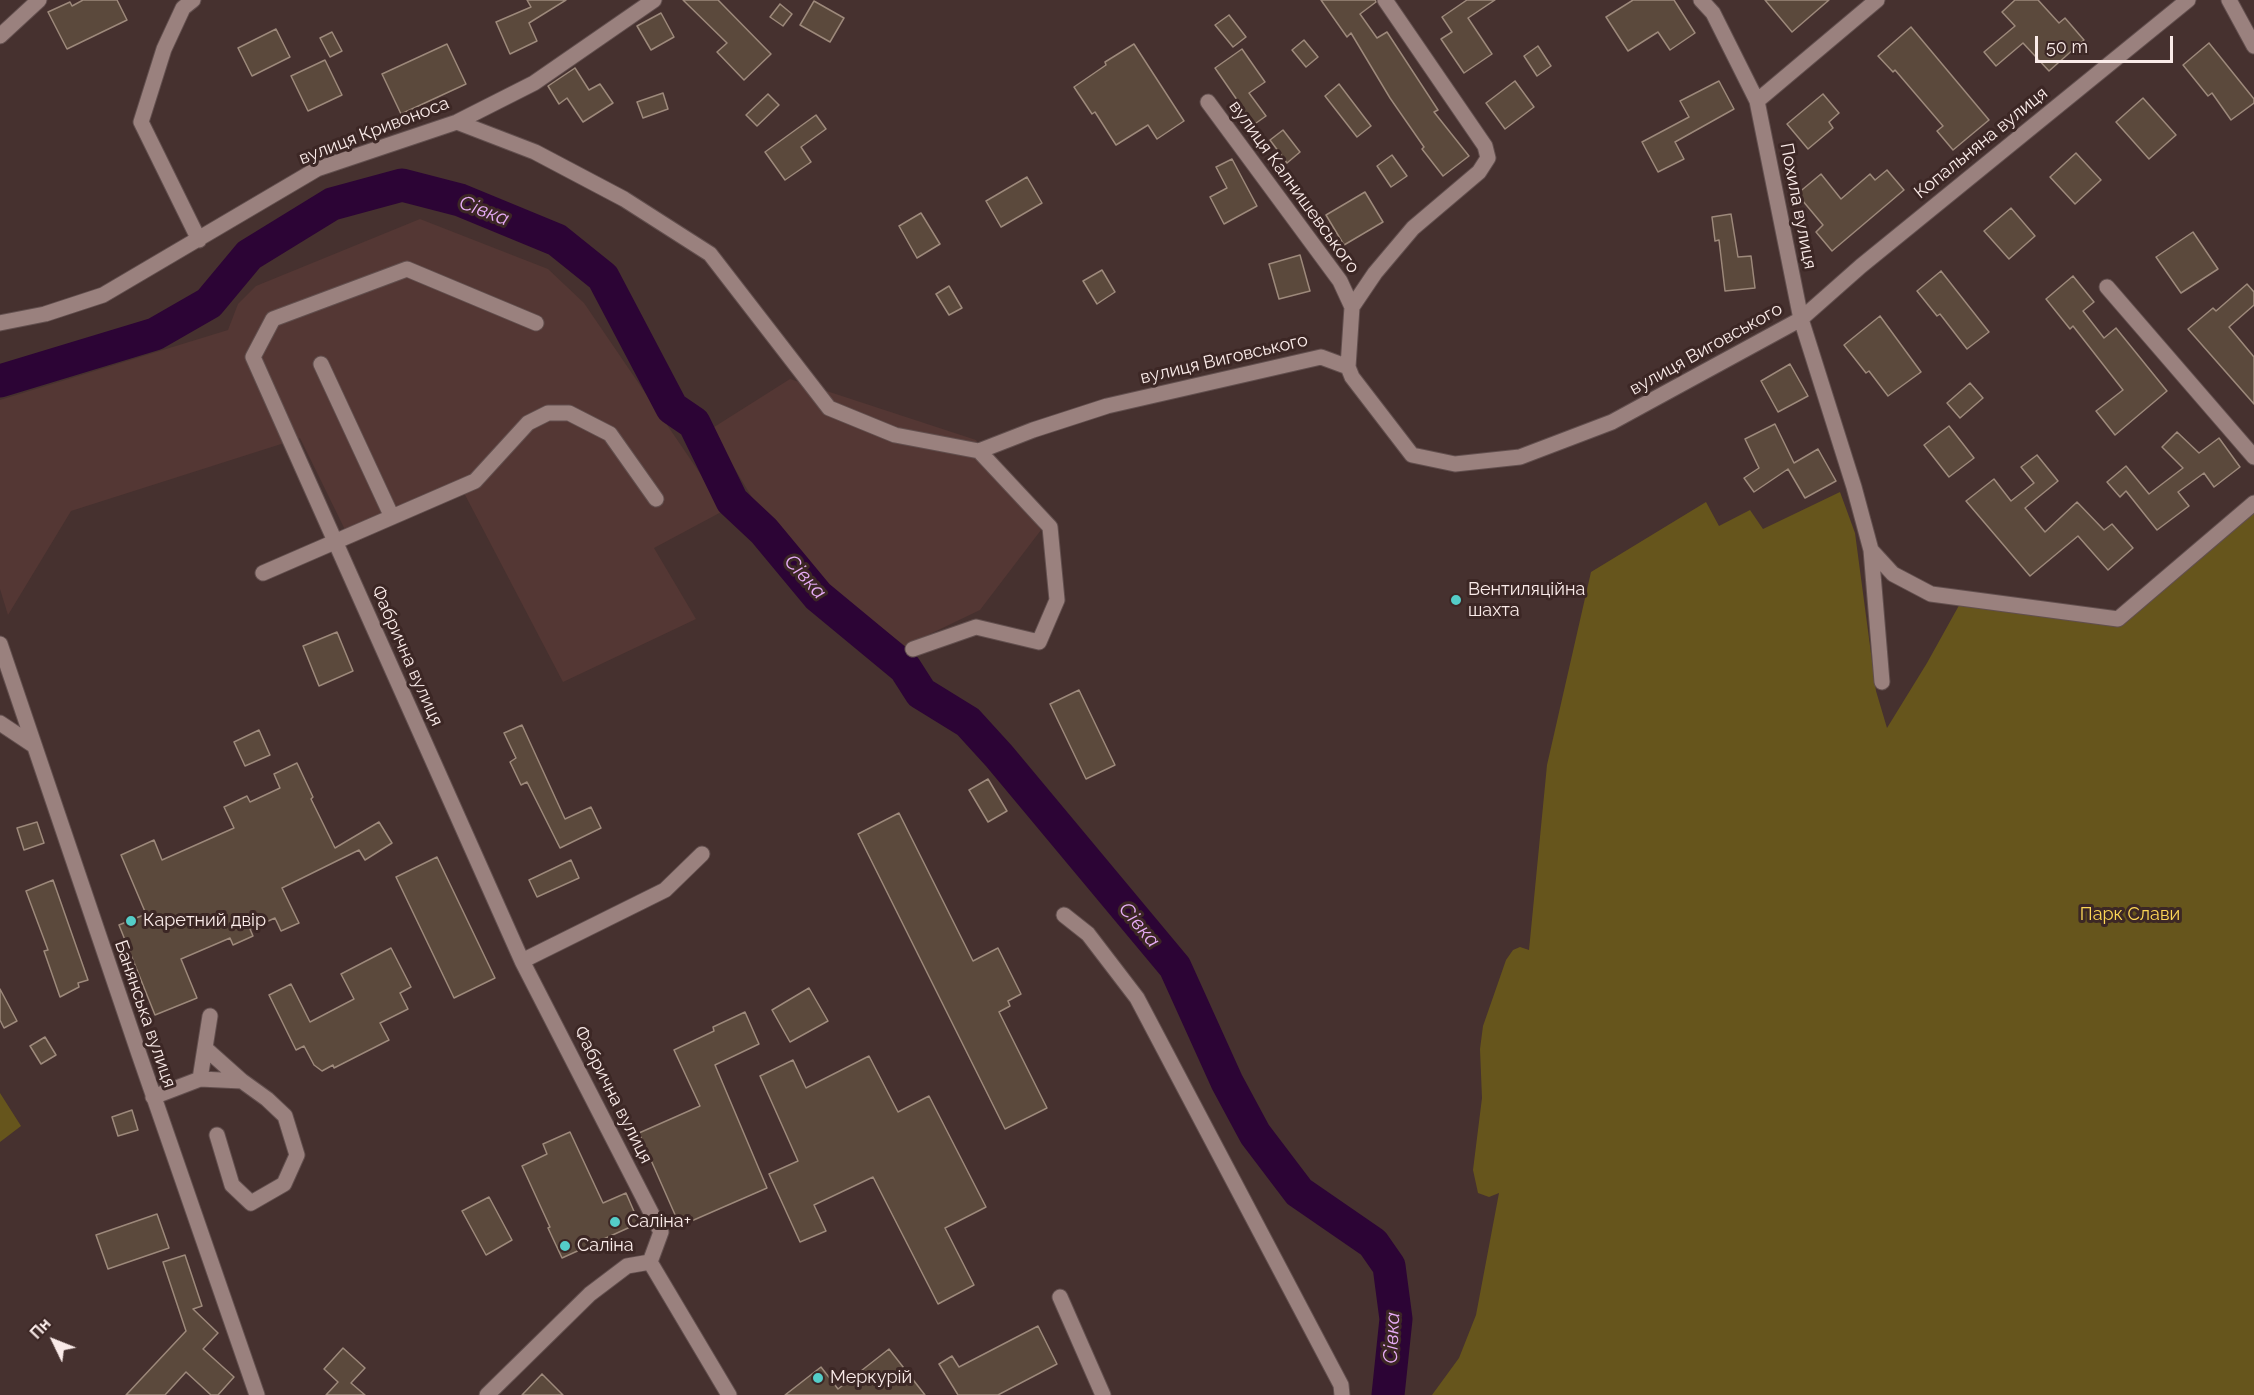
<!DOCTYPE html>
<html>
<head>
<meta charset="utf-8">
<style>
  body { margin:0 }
  #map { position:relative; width:2254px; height:1395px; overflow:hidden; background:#46312f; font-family:Raleway,sans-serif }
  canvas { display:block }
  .north { position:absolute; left:24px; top:1311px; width:60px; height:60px; -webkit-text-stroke:4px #3c2725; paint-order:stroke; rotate:313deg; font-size:16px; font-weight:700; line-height:24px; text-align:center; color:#faebe9 }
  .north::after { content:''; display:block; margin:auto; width:21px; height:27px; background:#faebe9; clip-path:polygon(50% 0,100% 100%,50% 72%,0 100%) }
  .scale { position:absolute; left:2035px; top:36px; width:138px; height:27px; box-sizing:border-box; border:3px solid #faebe9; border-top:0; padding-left:8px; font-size:18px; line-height:21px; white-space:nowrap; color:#faebe9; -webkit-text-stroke:4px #3c2725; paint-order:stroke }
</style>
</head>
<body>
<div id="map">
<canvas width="2254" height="1395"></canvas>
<div class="north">Пн</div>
<div class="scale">50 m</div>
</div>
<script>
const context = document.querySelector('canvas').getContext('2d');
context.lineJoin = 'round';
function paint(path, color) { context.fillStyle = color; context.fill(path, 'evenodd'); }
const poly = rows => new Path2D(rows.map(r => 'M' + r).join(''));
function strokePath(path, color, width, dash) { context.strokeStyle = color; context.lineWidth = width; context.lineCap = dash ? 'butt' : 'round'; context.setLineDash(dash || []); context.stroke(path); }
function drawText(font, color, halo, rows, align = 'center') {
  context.font = font + ' Raleway,sans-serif'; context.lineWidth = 6; context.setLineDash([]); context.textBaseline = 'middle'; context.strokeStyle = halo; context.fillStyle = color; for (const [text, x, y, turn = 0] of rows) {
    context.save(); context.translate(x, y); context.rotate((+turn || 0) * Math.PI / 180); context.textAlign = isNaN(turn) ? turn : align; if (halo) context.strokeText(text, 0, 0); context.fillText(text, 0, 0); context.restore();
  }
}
paint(poly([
  [420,219,548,269,584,303,725,510,654,548,696,619,563,682,463,491,352,544,300,438,71,511,8,615,0,589,0,400,228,330,238,304,256,286],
  [790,379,976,440,1041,530,980,610,905,646,828,587,766,521,711,429]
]), '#543734');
paint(poly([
  [1840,492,1855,533,1876,691,1887,728,1927,663,1967,591,2120,613,2254,498,2254,1395,1432,1395,1459,1358,1476,1315,1499,1193,1489,1197,1478,1193,1473,1170,1482,1098,1480,1049,1483,1026,1506,960,1513,950,1520,947,1529,950,1547,765,1591,572,1706,502,1719,526,1750,510,1763,529],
  [0,1093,21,1126,0,1142]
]), '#66551c');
strokePath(poly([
  [0,381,155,334,209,303,249,255,332,204,402,185,460,200,557,240,603,277,672,408,694,423,732,501,764,531,818,596,905,668,921,693,968,722,999,756,1175,967,1227,1082,1255,1134,1299,1192,1373,1243,1389,1266,1396,1319,1388,1395]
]), '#2c0435', 33);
const building = poly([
  [83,0,117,0,127,20,67,49,48,12,70,2,72,6,83,0],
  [527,0,566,0,529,23,537,41,510,54,496,22,531,7,527,0],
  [683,0,718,0,771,54,744,80,717,52,727,43,683,0],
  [1321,0,1375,0,1376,2,1360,14,1377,38,1387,32,1438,110,1434,112,1469,156,1443,176,1422,149,1424,147,1390,98,1351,33,1347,37,1321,0],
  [1467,0,1495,0,1468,18,1492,54,1464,73,1441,39,1452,32,1442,17,1467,0],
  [1633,0,1674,0,1695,33,1670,50,1658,32,1628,51,1606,17,1633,0],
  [1765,0,1829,0,1792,32,1765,0],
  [2015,0,2038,0,2059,23,2065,18,2084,40,2049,71,2023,43,1996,66,1984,52,2015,26,2002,12,2015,0],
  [814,1,844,18,830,42,800,25,814,1],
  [780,4,792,14,783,26,770,17,780,4],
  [661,13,674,37,651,50,637,26,661,13],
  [1229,15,1246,37,1233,47,1215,25,1229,15],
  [1911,27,1989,120,1953,150,1937,131,1943,126,1895,70,1893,72,1878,56,1911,27],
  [276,29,290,57,252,76,238,48,276,29],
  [332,32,342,51,330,57,320,38,332,32],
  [1304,40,1318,57,1306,67,1292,50,1304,40],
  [2209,43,2254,99,2254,103,2231,120,2212,93,2208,96,2183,65,2209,43],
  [447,44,466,84,401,114,382,74,447,44],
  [1134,44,1184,121,1157,139,1148,125,1116,145,1095,112,1092,114,1074,87,1106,65,1105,62,1134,44],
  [1538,46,1551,66,1537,76,1524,56,1538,46],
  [1242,49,1265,82,1249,93,1266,116,1249,128,1239,113,1244,110,1215,68,1242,49],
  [325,60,342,95,308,111,291,76,325,60],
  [575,68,589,90,600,84,613,103,583,122,567,98,559,104,548,86,575,68],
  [1515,81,1534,107,1505,129,1486,103,1515,81],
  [1719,81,1734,109,1675,142,1684,159,1658,172,1642,142,1689,117,1680,101,1719,81],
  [1339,84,1371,126,1357,137,1325,96,1339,84],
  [663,93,668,109,643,118,637,102,663,93],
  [768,94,779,105,757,126,746,115,768,94],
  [1823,94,1839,113,1829,122,1833,128,1808,149,1787,124,1823,94],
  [2143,98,2176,135,2149,159,2116,122,2143,98],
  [816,115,826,129,801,147,811,162,785,180,765,152,816,115],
  [1283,130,1300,152,1287,163,1270,140,1283,130],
  [2076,153,2101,180,2075,204,2050,177,2076,153],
  [1392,155,1407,176,1391,187,1377,166,1392,155],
  [1232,159,1257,206,1224,224,1210,197,1227,188,1216,167,1232,159],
  [1887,170,1904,190,1832,251,1816,232,1823,225,1797,194,1821,174,1841,199,1870,174,1875,180,1887,170],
  [1027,177,1042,203,1001,227,986,201,1027,177],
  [1365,192,1383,222,1344,245,1326,215,1365,192],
  [2011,208,2035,236,2009,259,1984,231,2011,208],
  [921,213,940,244,917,258,899,226,921,213],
  [1731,214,1738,257,1751,256,1755,288,1725,291,1719,240,1715,241,1712,217,1731,214],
  [2193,232,2218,269,2181,293,2156,257,2193,232],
  [1300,255,1310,291,1279,299,1269,264,1300,255],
  [1102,270,1115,292,1097,304,1083,281,1102,270],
  [1941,271,1989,332,1967,349,1940,314,1937,316,1917,291,1941,271],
  [2073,276,2094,302,2083,311,2104,338,2116,328,2167,391,2115,435,2096,411,2123,390,2073,326,2070,329,2046,299,2073,276],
  [2247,284,2254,292,2254,305,2229,327,2254,357,2254,404,2188,329,2213,308,2216,311,2247,284],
  [949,286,962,308,949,315,936,294,949,286],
  [1880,316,1921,372,1888,396,1869,371,1866,373,1844,345,1880,316],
  [1790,364,1808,396,1778,412,1761,381,1790,364],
  [1970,383,1983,398,1960,418,1947,403,1970,383],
  [1775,424,1794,463,1818,449,1836,481,1805,498,1788,469,1754,492,1744,478,1759,468,1745,439,1775,424],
  [1949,426,1974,458,1949,477,1924,445,1949,426],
  [2177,432,2199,453,2219,438,2240,467,2214,487,2204,473,2178,492,2189,506,2157,530,2126,491,2120,497,2107,482,2126,466,2149,494,2183,468,2162,447,2177,432],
  [2037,455,2058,481,2025,508,2045,532,2077,502,2104,530,2112,524,2133,548,2108,570,2078,536,2030,576,1966,501,1994,479,2011,501,2034,483,2021,467,2037,455],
  [337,632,353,671,319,686,303,646,337,632],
  [1079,690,1115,765,1086,779,1050,704,1079,690],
  [522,725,565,819,591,807,601,828,560,848,527,782,521,785,510,762,516,758,504,733,522,725],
  [259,730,270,755,245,766,234,742,259,730],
  [297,763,313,797,311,799,335,848,379,822,392,843,365,860,359,850,282,888,299,923,281,931,275,918,250,929,253,936,233,945,230,938,181,959,197,998,155,1015,119,925,146,914,121,855,154,840,162,860,234,828,224,807,247,796,250,802,280,788,274,774,297,763],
  [988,779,1007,811,988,822,969,790,988,779],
  [899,813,973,961,998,948,1021,994,1008,1001,1010,1006,999,1012,1047,1108,1005,1129,858,834,899,813],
  [37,822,44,843,24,850,17,828,37,822],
  [437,857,495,978,454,998,396,877,437,857],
  [571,860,579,878,537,897,529,880,571,860],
  [53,880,88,980,78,983,79,987,60,997,44,951,48,950,26,891,53,880],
  [391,948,411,987,400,993,408,1009,380,1023,389,1040,334,1068,333,1065,322,1071,314,1065,304,1046,296,1050,269,995,291,984,310,1022,354,999,341,974,391,948],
  [809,988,828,1021,790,1042,772,1010,809,988],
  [0,989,17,1021,4,1028,0,1020,0,989],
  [745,1012,759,1044,715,1065,767,1188,680,1226,639,1133,700,1106,674,1050,714,1031,713,1027,745,1012],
  [45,1037,56,1055,41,1064,30,1046,45,1037],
  [869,1056,898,1112,929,1096,986,1207,945,1228,974,1285,938,1304,873,1177,814,1205,826,1231,800,1242,769,1174,798,1161,760,1076,793,1060,806,1088,869,1056],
  [132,1110,138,1130,118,1136,112,1117,132,1110],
  [570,1132,603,1203,626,1193,639,1223,562,1258,548,1228,550,1227,522,1166,547,1154,543,1144,570,1132],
  [489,1197,512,1240,486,1255,462,1211,489,1197],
  [157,1214,169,1248,108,1269,96,1235,157,1214],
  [185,1255,202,1306,193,1309,218,1333,203,1349,234,1377,218,1395,211,1395,186,1372,165,1395,126,1395,186,1331,163,1262,185,1255],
  [1038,1326,1057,1364,998,1395,958,1395,939,1364,952,1356,959,1367,1038,1326],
  [343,1348,365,1368,351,1383,365,1395,326,1395,338,1382,324,1369,343,1348],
  [889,1349,925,1395,785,1395,821,1367,838,1389,889,1349],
  [542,1374,563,1395,522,1395,542,1374]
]);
paint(building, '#5b493c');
strokePath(building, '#9d897b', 1.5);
const minor = poly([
  [193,0,183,8,164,49,141,122,199,240],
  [1701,0,1713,13,1757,101,1801,319,1854,487,1871,550,1882,682],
  [2229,0,2254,46],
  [0,36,39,0],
  [1757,101,1877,0],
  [1208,102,1340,281,1352,307,1348,367],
  [457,122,535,152,624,199,710,254,829,408,895,435,979,451,1033,430,1107,406,1321,357,1348,367,1352,377,1412,455,1455,464,1520,457,1612,422,1801,319,1861,266,2188,0],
  [2107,287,2254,457],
  [1352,307,1375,273,1413,228,1479,172,1488,158,1485,146,1385,0],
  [0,323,45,314,103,295,317,169,457,122,534,83,654,0],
  [536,323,407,269,273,319,253,357,522,961,661,1232,650,1262],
  [321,364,392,517],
  [1871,550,1893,574,1931,594,2118,619,2254,503],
  [263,573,475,481,528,423,548,413,569,413,610,434,656,499],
  [0,644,139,1054,257,1395],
  [913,649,976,627,1039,642,1057,600,1050,527,979,451],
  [0,723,33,745],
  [1064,915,1088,934,1137,998,1341,1385,1342,1395],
  [522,961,665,890,702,854],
  [205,1048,242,1081],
  [200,1079,242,1081,267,1099,285,1116,297,1155,284,1184,251,1203,232,1185,217,1135],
  [153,1097,200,1079,210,1016],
  [650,1262,729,1395],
  [1060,1297,1103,1395],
  [487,1395,590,1294,627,1266,650,1262]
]);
strokePath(minor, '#624f4e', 17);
strokePath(minor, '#9a817e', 15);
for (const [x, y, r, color] of [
  [1456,600,6,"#54cdc8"],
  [131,921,6,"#54cdc8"],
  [615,1222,6,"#54cdc8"],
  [565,1246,6,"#54cdc8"],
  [818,1378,6,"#54cdc8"]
]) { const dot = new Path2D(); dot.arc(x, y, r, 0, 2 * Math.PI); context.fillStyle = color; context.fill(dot); strokePath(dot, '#3c2725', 2); }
drawText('18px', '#faebe9', '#3c2725', [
  ["вулиця Кривоноса",374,131,-21],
  ["Копальняна вулиця",1981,143,-39],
  ["вулиця Калнишевського",1294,187,54],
  ["Похила вулиця",1798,206,79],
  ["вулиця Виговського",1706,349,-29],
  ["вулиця Виговського",1224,359,-13],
  ["Фабрична вулиця",407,656,66],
  ["Банянська вулиця",145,1014,71],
  ["Фабрична вулиця",613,1095,63]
]);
drawText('18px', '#faebe9', '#3c2725', [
  ["Вентиляційна",1468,590],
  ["шахта",1468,611],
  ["Каретний двір",143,921],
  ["Саліна+",627,1222],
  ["Саліна",577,1246],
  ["Меркурій",830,1378]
], 'left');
drawText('18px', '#fed757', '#3c2725', [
  ["Парк Слави",2130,915]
]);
drawText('italic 20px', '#e7acf6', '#3c2725', [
  ["Сівка",484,211,21],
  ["Сівка",805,577,48],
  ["Сівка",1139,925,50],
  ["Сівка",1392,1338,-87]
]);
</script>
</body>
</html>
